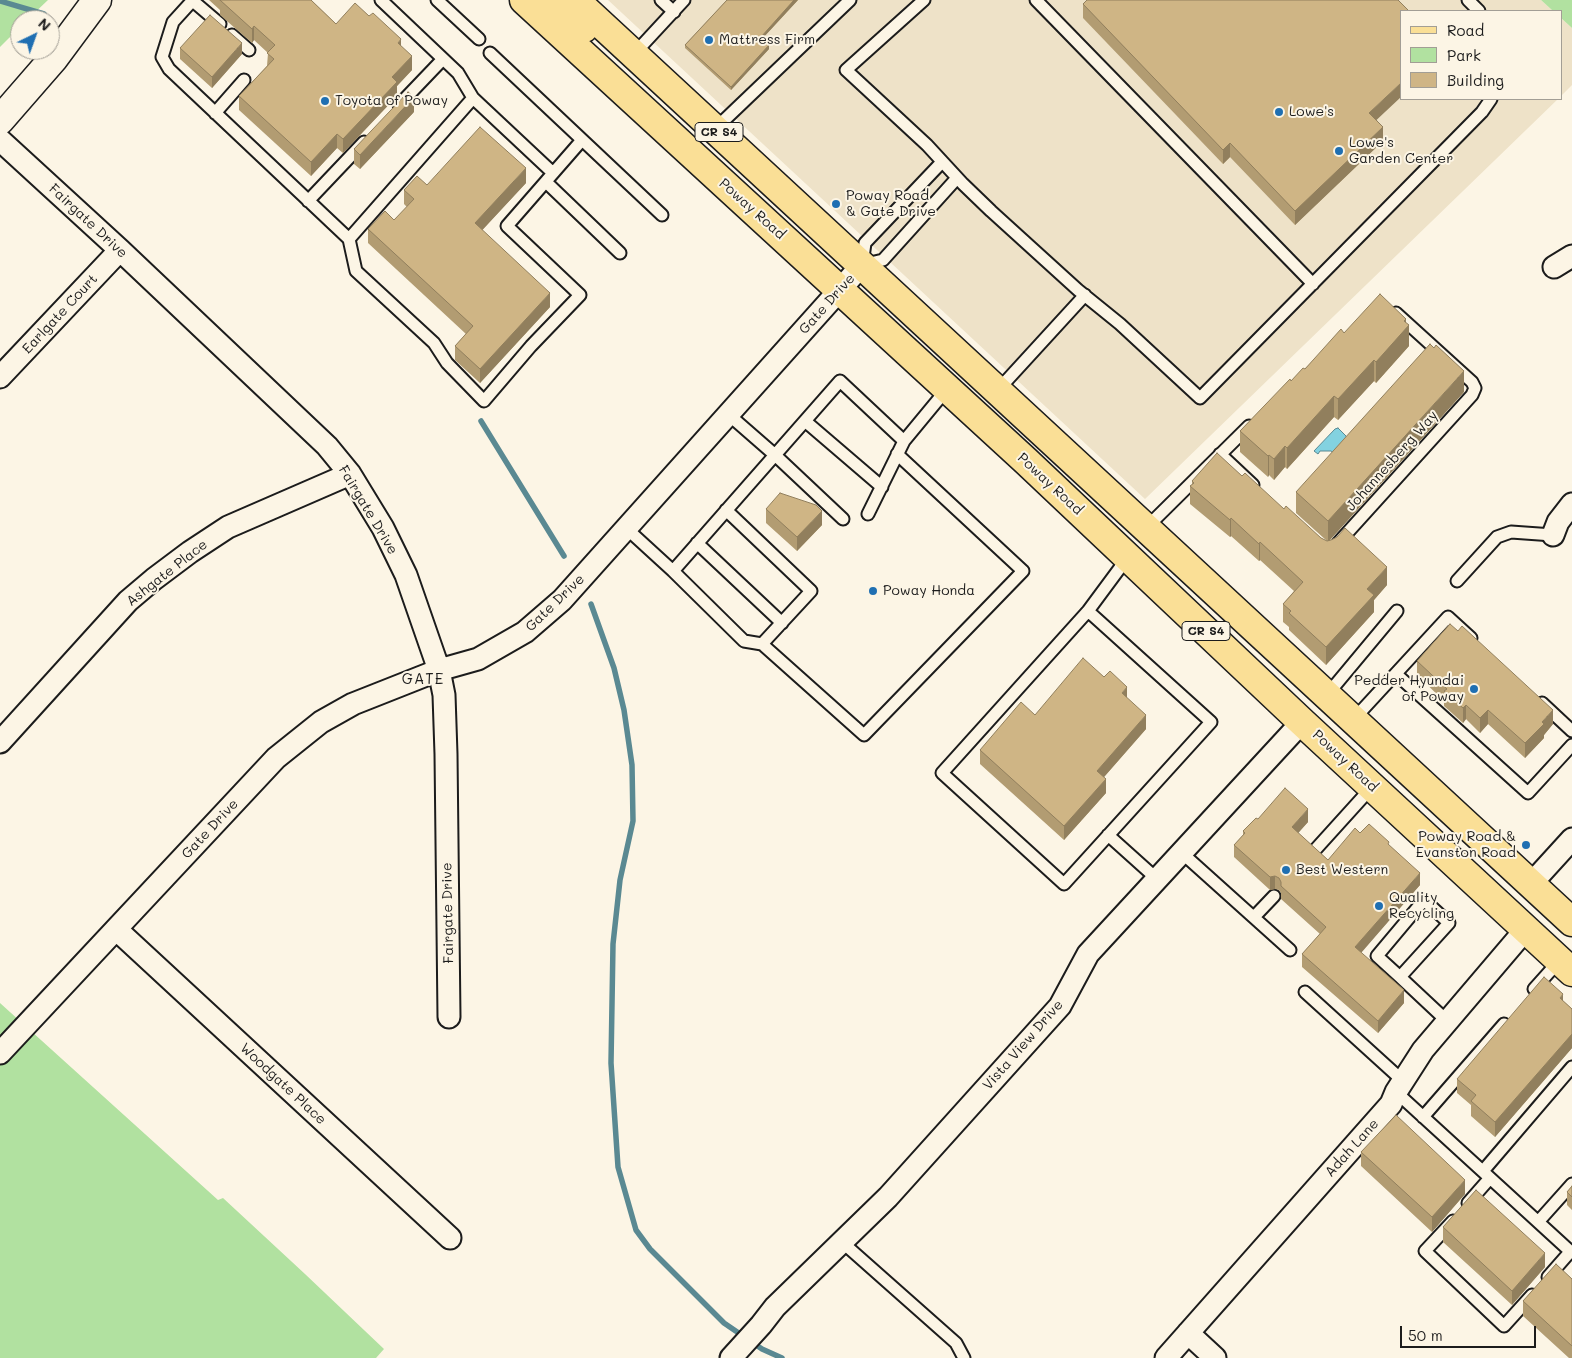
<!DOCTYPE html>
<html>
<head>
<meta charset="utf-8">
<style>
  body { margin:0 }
  #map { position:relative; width:1572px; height:1358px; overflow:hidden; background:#fcf5e5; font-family:Mali,sans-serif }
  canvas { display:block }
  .legend { position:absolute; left:1400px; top:10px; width:162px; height:90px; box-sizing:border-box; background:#fcf5e5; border:1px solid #a29e95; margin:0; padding:6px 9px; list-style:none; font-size:15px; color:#1c1c1c }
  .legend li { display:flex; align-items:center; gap:10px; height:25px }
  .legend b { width:25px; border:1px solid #a29e95 }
  .north { position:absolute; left:10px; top:10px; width:50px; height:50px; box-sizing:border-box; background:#fcf5e5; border:1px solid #a29e95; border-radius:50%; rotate:42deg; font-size:14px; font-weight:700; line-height:20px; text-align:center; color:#1c1c1c }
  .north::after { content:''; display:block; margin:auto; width:18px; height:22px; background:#1f6fb2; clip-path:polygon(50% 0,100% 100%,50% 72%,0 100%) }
  .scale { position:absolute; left:1400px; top:1326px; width:136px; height:22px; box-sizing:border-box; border:2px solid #1c1c1c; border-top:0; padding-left:6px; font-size:15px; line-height:18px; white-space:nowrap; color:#1c1c1c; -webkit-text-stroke:4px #fcf5e5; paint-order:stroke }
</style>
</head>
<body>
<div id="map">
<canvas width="1572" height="1358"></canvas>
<ul class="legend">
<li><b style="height:6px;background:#fadf96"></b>Road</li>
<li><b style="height:14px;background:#b1e1a0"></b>Park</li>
<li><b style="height:14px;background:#cfb585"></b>Building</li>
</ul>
<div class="north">N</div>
<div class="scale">50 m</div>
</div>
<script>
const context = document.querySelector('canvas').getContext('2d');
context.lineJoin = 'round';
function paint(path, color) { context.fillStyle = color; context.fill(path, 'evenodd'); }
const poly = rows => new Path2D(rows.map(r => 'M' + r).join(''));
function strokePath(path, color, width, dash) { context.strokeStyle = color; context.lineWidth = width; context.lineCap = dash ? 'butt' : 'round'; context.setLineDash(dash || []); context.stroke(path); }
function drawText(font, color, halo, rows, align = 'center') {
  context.font = font + ' Mali,sans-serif'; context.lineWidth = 4; context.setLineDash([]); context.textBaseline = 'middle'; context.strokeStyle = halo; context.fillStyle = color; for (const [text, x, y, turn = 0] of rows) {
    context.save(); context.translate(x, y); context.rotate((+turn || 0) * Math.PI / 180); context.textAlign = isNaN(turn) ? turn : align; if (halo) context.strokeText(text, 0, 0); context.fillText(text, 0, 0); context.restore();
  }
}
paint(poly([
  [608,0,1541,0,1553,11,1401,11,1401,99,1558,99,1145,499],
  [1561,18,1572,28,1572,85,1561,96]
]), '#eee2c8');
paint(poly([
  [0,0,48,0,27,20,20,20,20,27,0,47],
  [1541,0,1572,0,1572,28,1561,18,1561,11,1553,11],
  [0,1003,218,1200,223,1198,305,1274,384,1349,376,1358,0,1358]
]), '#b1e1a0');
const water = poly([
  [1338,428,1346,436,1347,439,1334,453,1331,451,1320,451,1318,454,1314,451,1335,429,1338,428]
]);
paint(water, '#83d2e0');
strokePath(water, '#5a8992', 1);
strokePath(poly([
  [0,1,44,14],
  [481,421,564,556],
  [591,604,614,668,624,710,632,765,633,821,620,880,613,944,611,1063,618,1167,636,1230,650,1249,724,1323,762,1349,782,1358]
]), '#5a8992', 5.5);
const lane = poly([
  [193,0,173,22,162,57,169,69,349,239,473,98,553,173],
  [381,0,458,73,473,98],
  [437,0,479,39],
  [661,0,674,12],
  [924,0,846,70,927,145,963,184,991,211,1078,290,1120,324,1200,398,1482,112,1491,99],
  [1036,0,1313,284],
  [1468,0,1479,11],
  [193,1,220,24],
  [232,35,249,50],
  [490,53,662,215],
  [634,54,684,0],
  [399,105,443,59],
  [215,113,244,80],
  [715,129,850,0],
  [942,162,865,243,862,265,883,260,957,178],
  [546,182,620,253],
  [308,201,364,142],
  [349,239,356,271,434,343,447,363,484,401,531,346,580,295,507,226,582,140],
  [998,390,1085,295],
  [728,414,775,455,843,519],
  [805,421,882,487],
  [1220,454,1253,485],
  [726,510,811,591,762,644],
  [868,514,904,441,947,389],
  [626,528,673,571,840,381,904,441],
  [1146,528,1249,426],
  [697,543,782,623],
  [1338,543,1472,395,1475,388,1472,382,1396,313],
  [673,571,744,641,762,644,864,735,1023,571,897,454],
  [1457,581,1497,537,1511,532,1553,535],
  [1088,611,1211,722,1064,884,942,773,1088,611,1128,557],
  [1396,674,1528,793,1572,745],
  [1327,695,1397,611],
  [1542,703,1572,731],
  [1353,720,1448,617,1471,638],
  [1108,835,1157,879],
  [1315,850,1372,787],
  [1182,853,1290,950],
  [1254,917,1274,896],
  [1400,977,1449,923,1424,900,1377,956,1400,977,1447,1021],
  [1534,989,1560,960],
  [1305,992,1403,1081],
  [1396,1092,1572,1253],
  [1423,1117,1504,1024],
  [1483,1171,1572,1067],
  [1468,1203,1490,1178],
  [1453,1221,1425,1251,1504,1326,1532,1295],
  [1538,1222,1572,1184],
  [842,1242,956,1343,964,1358],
  [1548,1277,1570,1252]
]);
const street = poly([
  [0,140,120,250,327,446,350,474,383,528,406,575,439,670,444,695,446,754,449,1017],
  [1554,267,1572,256],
  [0,377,120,250],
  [1553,535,1558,522,1572,504],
  [0,742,128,601,154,579,190,552,228,527,350,474],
  [1531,884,1572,839],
  [117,930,450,1238],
  [0,1053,276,758,321,722,353,704,439,670,478,659,525,632,562,600,862,265],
  [1188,1333,1215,1358],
  [731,1358,761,1325,775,1307,888,1197,1060,1006,1088,954,1302,722],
  [1166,1358,1391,1104,1396,1092,1423,1050,1526,929]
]);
const secondary = poly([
  [0,120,54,58,97,0]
]);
const primary = poly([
  [524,0,1026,461,1302,722,1572,972],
  [553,0,584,28],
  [575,0,1572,922]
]);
strokePath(lane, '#1c1c1c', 15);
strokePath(street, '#1c1c1c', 25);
strokePath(secondary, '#1c1c1c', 31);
strokePath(primary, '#1c1c1c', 31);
strokePath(lane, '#fcf5e5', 11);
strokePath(street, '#fcf5e5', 21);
strokePath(secondary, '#fcf5e5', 28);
strokePath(primary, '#fadf96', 28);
paint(poly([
  [209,0,312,0,312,1,336,24,401,46,412,70,397,86,397,96,343,153,337,148,311,176,239,110,239,96,267,66,268,53,254,40,252,43,220,15,220,10],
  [727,0,798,0,762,39,769,49,731,90,685,48,685,45],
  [1083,4,1377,120,1383,141,1295,225,1230,157,1223,164,1083,18],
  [180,48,242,54,212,88,180,59],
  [414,112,360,169,354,164,354,149],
  [526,183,482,230,550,307,480,383,455,360,455,346,466,334,368,243,368,229,394,220,407,207,404,204,404,190,427,185],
  [1406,323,1409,346,1376,383,1374,381,1338,420,1334,417,1287,469,1285,467,1274,480,1269,475,1268,477,1240,452,1240,431,1291,381,1344,333],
  [1464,392,1330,540,1387,585,1374,600,1374,612,1326,665,1289,630,1289,627,1283,622,1283,604,1294,591,1260,560,1259,561,1231,536,1230,537,1190,504,1190,486,1192,485,1192,481,1242,476,1321,538,1327,541,1296,513,1296,492],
  [766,509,822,525,797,551,766,523],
  [1417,661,1553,724,1544,735,1544,738,1525,758,1488,724,1480,733,1466,719,1463,723,1444,706,1444,701,1417,675],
  [1127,698,1146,729,1104,777,1106,793,1064,840,980,764,980,750,1035,715],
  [1258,819,1308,822,1298,833,1328,860,1360,833,1389,846,1420,885,1361,952,1404,1003,1378,1033,1302,967,1302,954,1320,934,1281,899,1281,893,1279,890,1275,889,1270,890,1234,857,1234,845,1243,835,1243,831],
  [1563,1001,1572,1009,1572,1048,1495,1137,1471,1116,1471,1105,1457,1093,1457,1079],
  [1361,1152,1465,1194,1432,1232,1361,1166],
  [1572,1186,1572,1210,1567,1205,1567,1192],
  [1443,1227,1545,1267,1512,1305,1443,1242],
  [1572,1279,1572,1358,1569,1358,1523,1316,1523,1301]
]), '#b29c72');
paint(poly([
  [794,0,798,0,761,40,761,37],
  [254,26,254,40,252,43,252,29],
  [401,39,401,54,398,43],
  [242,43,242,54,212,88,212,77],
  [769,45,769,49,731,90,731,87],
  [412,56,412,70,397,86,397,96,343,153,343,139,392,77],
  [1401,83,1401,97,1369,127,1369,113],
  [414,97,414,112,360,169,360,155],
  [1383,127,1383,141,1295,225,1295,211],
  [337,134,337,148,311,176,311,162],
  [1230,143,1230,157,1223,164,1223,150],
  [526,168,526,183,475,238,475,223],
  [550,293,550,307,480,383,480,369],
  [1406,319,1406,328,1409,325,1409,346,1376,383,1376,362],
  [1374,360,1374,381,1338,420,1338,399],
  [1464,371,1464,392,1328,542,1328,521],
  [1334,396,1334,417,1287,469,1287,448],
  [1285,446,1285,467,1274,480,1274,459],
  [1269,455,1269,475,1268,477,1268,456],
  [822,511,822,525,797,551,797,537],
  [1231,518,1231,536,1230,537,1230,520],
  [1260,542,1260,560,1259,561,1259,544],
  [1387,567,1387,585,1374,600,1374,612,1326,665,1326,647,1367,589],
  [1127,687,1127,701,1122,693],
  [1466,705,1466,719,1463,723,1463,708],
  [1488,710,1488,724,1480,733,1480,718],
  [1553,710,1553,724,1544,735,1544,738,1525,758,1525,743,1542,722],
  [1146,715,1146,729,1097,785,1097,771],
  [1106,779,1106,793,1064,840,1064,826],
  [1308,809,1308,822,1292,840,1292,827],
  [1420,873,1420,885,1355,960,1355,947],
  [1275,876,1275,889,1270,890,1270,877],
  [1404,990,1404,1003,1378,1033,1378,1021],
  [1563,994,1563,1009,1560,998],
  [1572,1034,1572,1048,1495,1137,1495,1122],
  [1465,1180,1465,1194,1432,1232,1432,1217],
  [1545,1253,1545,1267,1512,1305,1512,1291]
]), '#917f5d');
const building = poly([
  [220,0,311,0,336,24,355,3,369,16,373,13,401,39,398,43,412,56,392,77,397,82,343,139,337,134,311,162,239,96,274,59,267,53,275,45,254,26,252,29,220,0],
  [727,0,794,0,761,37,769,45,731,87,685,45,727,0],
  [1087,0,1398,0,1409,11,1401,11,1401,83,1369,113,1383,127,1295,211,1230,143,1223,150,1083,4,1087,0],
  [210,15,242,43,212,77,180,48,210,15],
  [408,92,414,97,360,155,354,149,408,92],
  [480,127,526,168,475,223,550,293,480,369,455,346,473,326,368,229,385,211,394,220,414,199,404,190,417,176,427,185,480,127],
  [1380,294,1406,319,1404,321,1409,325,1376,362,1374,360,1338,399,1334,396,1287,448,1285,446,1274,459,1269,455,1268,456,1240,431,1290,379,1291,381,1303,368,1305,369,1341,329,1344,333,1380,294],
  [1430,344,1434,348,1436,345,1464,371,1328,521,1296,492,1430,344],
  [1217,453,1242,476,1245,473,1284,509,1286,506,1321,538,1327,541,1331,540,1337,537,1345,528,1387,567,1367,589,1374,595,1326,647,1289,613,1291,611,1283,604,1303,582,1260,542,1259,544,1231,518,1230,520,1190,486,1194,483,1192,481,1217,453],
  [780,493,816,505,822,511,797,537,766,509,780,493],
  [1450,624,1458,631,1462,626,1553,710,1542,722,1544,724,1525,743,1488,710,1480,718,1466,705,1463,708,1444,691,1447,689,1417,661,1450,624],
  [1083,658,1104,677,1110,671,1127,687,1122,693,1146,715,1097,771,1106,779,1064,826,980,750,1021,702,1035,715,1083,658],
  [1285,788,1308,809,1292,827,1328,860,1355,828,1360,833,1369,824,1389,842,1388,844,1420,873,1355,947,1404,990,1378,1021,1302,954,1326,927,1281,886,1281,882,1279,878,1275,876,1270,877,1234,845,1245,833,1243,831,1256,818,1258,819,1285,788],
  [1544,977,1563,994,1560,998,1572,1009,1572,1034,1495,1122,1471,1101,1476,1095,1457,1079,1544,977],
  [1396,1115,1465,1180,1432,1217,1361,1152,1396,1115],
  [1572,1186,1572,1197,1567,1192,1572,1186],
  [1476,1190,1545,1253,1512,1291,1443,1227,1476,1190],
  [1556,1264,1572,1279,1572,1346,1523,1301,1556,1264]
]);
paint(building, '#cfb585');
strokePath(building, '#917f5d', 1);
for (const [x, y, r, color] of [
  [709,40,5,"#1f6fb2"],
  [325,101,5,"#1f6fb2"],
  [1279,112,5,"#1f6fb2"],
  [1339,151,5,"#1f6fb2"],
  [836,204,5,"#1f6fb2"],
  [873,591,5,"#1f6fb2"],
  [1474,689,5,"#1f6fb2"],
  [1526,845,5,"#1f6fb2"],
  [1286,870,5,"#1f6fb2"],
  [1379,906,5,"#1f6fb2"]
]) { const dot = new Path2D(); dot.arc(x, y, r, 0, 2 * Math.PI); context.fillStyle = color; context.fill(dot); strokePath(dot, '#fcf5e5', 2); }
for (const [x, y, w] of [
  [719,132,48],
  [1206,631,48]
]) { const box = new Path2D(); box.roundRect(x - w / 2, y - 9.5, w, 19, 4); context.fillStyle = '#fcf5e5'; context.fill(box); strokePath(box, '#1c1c1c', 1); }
drawText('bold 12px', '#1c1c1c', null, [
  ["CR S4",719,132],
  ["CR S4",1206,631]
]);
drawText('14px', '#1c1c1c', '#fcf5e5', [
  ["Mattress Firm",719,40],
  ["Toyota of Poway",335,101],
  ["Lowe's",1289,112],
  ["Lowe's",1349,143],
  ["Garden Center",1349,159],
  ["Poway Road",846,196],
  ["& Gate Drive",846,212],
  ["Poway Honda",883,591],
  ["Pedder Hyundai",1464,681,"right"],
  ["of Poway",1464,697,"right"],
  ["Poway Road &",1516,837,"right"],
  ["Evanston Road",1516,853,"right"],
  ["Best Western",1296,870],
  ["Quality",1389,898],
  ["Recycling",1389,914]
], 'left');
drawText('14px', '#1c1c1c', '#fcf5e5', [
  ["Poway Road",752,209,42],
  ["Fairgate Drive",88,221,43],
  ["Gate Drive",827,304,-48],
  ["Earlgate Court",60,314,-47],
  ["Johannesberg Way",1392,461,-48],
  ["Poway Road",1050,484,43],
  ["Fairgate Drive",368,510,59],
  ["Ashgate Place",167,573,-38],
  ["Gate Drive",555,603,-44],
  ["Poway Road",1345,761,43],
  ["Gate Drive",210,829,-47],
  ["Fairgate Drive",448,913,-91],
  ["Vista View Drive",1023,1045,-49],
  ["Woodgate Place",283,1084,43],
  ["Adah Lane",1352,1148,-48]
]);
context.letterSpacing = '1px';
drawText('15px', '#1c1c1c', '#fcf5e5', [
  ["GATE",423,679]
]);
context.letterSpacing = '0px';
</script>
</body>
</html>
